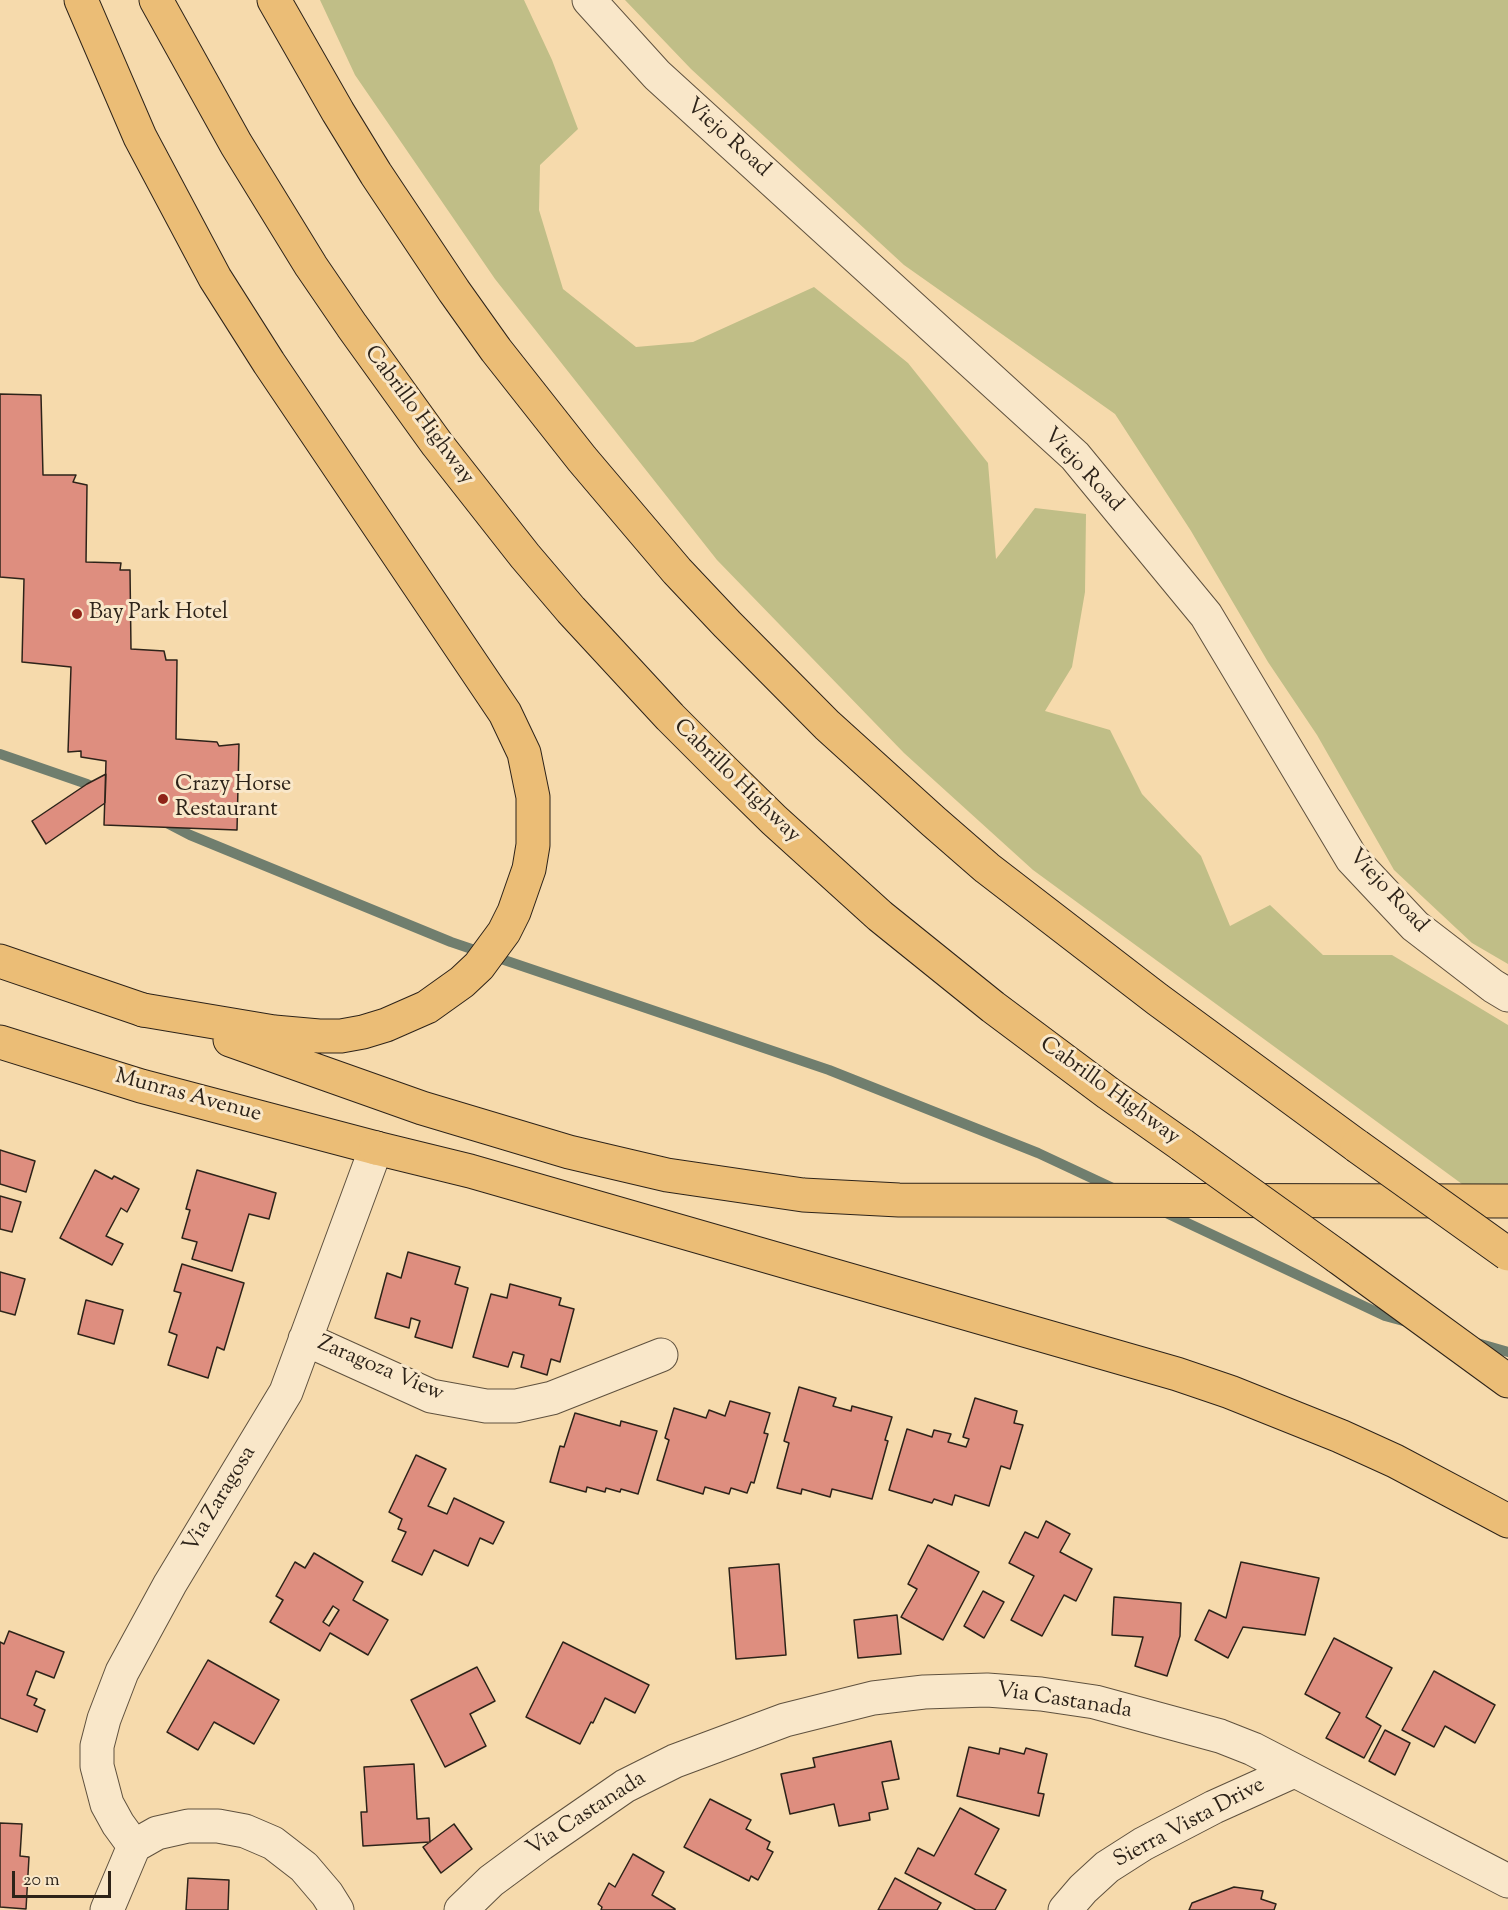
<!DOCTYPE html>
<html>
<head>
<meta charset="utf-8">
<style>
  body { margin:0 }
  #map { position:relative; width:1508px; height:1910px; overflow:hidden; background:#f6daac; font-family:"Sorts Mill Goudy",serif }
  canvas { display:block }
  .scale { position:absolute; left:12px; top:1871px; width:99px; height:27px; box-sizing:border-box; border:3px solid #2d2319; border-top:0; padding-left:8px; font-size:18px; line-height:21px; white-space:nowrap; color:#2d2319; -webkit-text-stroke:4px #f9e7c9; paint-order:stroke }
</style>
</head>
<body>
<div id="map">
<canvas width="1508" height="1910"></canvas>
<div class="scale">20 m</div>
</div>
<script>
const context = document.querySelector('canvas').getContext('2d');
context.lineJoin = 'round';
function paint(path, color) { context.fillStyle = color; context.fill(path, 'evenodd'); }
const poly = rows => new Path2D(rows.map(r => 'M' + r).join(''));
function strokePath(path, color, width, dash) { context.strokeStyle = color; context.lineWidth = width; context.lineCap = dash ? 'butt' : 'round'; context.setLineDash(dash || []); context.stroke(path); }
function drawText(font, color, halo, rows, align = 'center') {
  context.font = font + ' "Sorts Mill Goudy",serif'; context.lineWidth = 6; context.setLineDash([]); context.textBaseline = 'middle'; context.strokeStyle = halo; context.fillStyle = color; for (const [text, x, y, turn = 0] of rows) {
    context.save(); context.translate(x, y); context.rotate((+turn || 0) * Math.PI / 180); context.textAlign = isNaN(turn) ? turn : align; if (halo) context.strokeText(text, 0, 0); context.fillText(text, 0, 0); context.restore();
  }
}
paint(poly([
  [320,0,524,0,552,60,578,129,540,165,539,210,563,289,636,347,693,342,814,287,908,363,988,463,996,559,1035,508,1086,514,1085,592,1072,667,1045,711,1110,730,1142,794,1201,856,1230,926,1270,905,1323,955,1392,955,1508,1025,1508,1184,1462,1184,1033,870,904,753,717,560,495,279,355,75],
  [625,0,1508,0,1508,964,1472,943,1394,870,1317,735,1268,662,1191,531,1115,414,904,265,691,69]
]), '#c0be87');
strokePath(poly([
  [0,754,87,784,100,790],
  [165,822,190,835,451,942,829,1070,1038,1153,1115,1189],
  [1162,1211,1385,1316,1407,1322],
  [1477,1343,1508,1352]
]), '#707e6e', 10);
const building = poly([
  [0,394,41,395,43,475,76,475,73,482,87,485,86,562,121,563,120,570,130,570,131,649,164,651,166,660,177,660,176,739,217,742,219,746,239,744,237,830,104,825,106,761,81,757,81,751,68,752,71,667,22,662,24,579,0,577,0,394],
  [106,774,105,803,46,844,32,821,87,784,106,774],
  [0,1150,35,1161,26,1192,0,1184,0,1150],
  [95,1170,112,1179,114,1176,139,1189,127,1212,121,1208,106,1236,123,1244,112,1265,60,1238,95,1170],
  [197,1170,276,1193,269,1219,249,1214,232,1271,192,1259,197,1242,182,1238,190,1210,186,1209,197,1170],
  [0,1196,21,1202,12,1232,0,1229,0,1196],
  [408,1252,460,1267,455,1284,468,1288,452,1348,415,1337,420,1321,411,1318,409,1328,375,1318,387,1273,401,1278,408,1252],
  [182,1264,244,1283,224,1350,217,1347,208,1378,168,1365,177,1335,169,1332,181,1293,174,1291,182,1264],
  [0,1272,25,1279,15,1315,0,1311,0,1272],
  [510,1284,561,1298,559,1305,574,1309,560,1362,551,1359,547,1375,521,1367,524,1355,513,1352,508,1367,473,1357,491,1294,507,1298,510,1284],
  [86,1300,123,1310,114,1344,78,1334,86,1300],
  [799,1387,836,1398,833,1406,851,1411,852,1406,892,1417,885,1440,888,1441,872,1499,832,1489,830,1497,802,1489,801,1494,777,1488,789,1443,784,1441,799,1387],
  [975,1398,1017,1411,1014,1423,1023,1425,1010,1469,1001,1466,989,1506,955,1495,952,1505,934,1499,932,1503,889,1490,907,1429,932,1437,934,1430,951,1434,948,1442,966,1447,969,1439,963,1437,975,1398],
  [730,1401,770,1413,764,1433,768,1434,754,1483,751,1482,747,1493,731,1488,729,1494,705,1487,703,1494,657,1480,669,1440,665,1438,674,1408,706,1418,709,1410,725,1416,730,1401],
  [575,1413,620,1426,621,1421,657,1431,638,1494,621,1489,620,1492,606,1488,605,1492,587,1487,586,1492,550,1482,560,1446,564,1447,575,1413],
  [416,1455,446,1469,428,1506,447,1514,454,1498,504,1522,493,1544,480,1538,468,1566,434,1550,422,1575,392,1561,406,1532,398,1529,402,1519,389,1512,416,1455],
  [1046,1521,1070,1534,1060,1552,1092,1569,1076,1601,1064,1595,1042,1636,1011,1620,1034,1576,1009,1563,1025,1532,1038,1538,1046,1521],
  [928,1545,979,1572,943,1640,901,1617,917,1589,908,1584,928,1545],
  [314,1553,363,1582,353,1600,388,1620,368,1655,330,1633,320,1651,270,1622,283,1600,276,1596,295,1562,305,1568,314,1553],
  [333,1606,339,1610,329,1626,323,1622,333,1606],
  [1241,1562,1319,1578,1305,1635,1243,1627,1228,1658,1195,1640,1209,1610,1226,1618,1241,1562],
  [779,1564,786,1655,736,1659,729,1568,779,1564],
  [983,1591,1004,1602,984,1638,964,1626,983,1591],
  [1114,1597,1181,1603,1180,1636,1167,1676,1135,1666,1143,1637,1112,1635,1114,1597],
  [897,1615,901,1654,858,1658,854,1620,897,1615],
  [9,1631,64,1652,54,1678,36,1671,27,1695,37,1699,34,1705,45,1710,37,1732,0,1718,0,1642,4,1644,9,1631],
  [1334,1638,1392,1668,1366,1717,1381,1726,1364,1758,1326,1738,1340,1713,1305,1694,1334,1638],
  [563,1642,649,1685,635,1713,605,1698,593,1723,591,1722,580,1744,526,1717,563,1642],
  [208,1660,279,1700,254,1744,214,1722,198,1750,167,1732,208,1660],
  [477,1667,495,1701,470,1714,486,1746,445,1767,411,1700,477,1667],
  [1434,1671,1495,1705,1475,1743,1445,1726,1434,1747,1402,1730,1434,1671],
  [1385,1730,1410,1743,1395,1775,1369,1761,1385,1730],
  [891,1741,899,1779,882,1782,888,1809,869,1813,870,1820,839,1826,834,1804,790,1814,781,1774,815,1767,813,1758,891,1741],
  [969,1747,999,1754,1000,1748,1024,1754,1026,1748,1047,1754,1038,1793,1044,1794,1039,1816,957,1796,969,1747],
  [414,1764,417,1819,429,1818,430,1842,363,1846,361,1812,367,1812,364,1767,414,1764],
  [710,1799,751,1820,746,1829,770,1842,767,1849,773,1852,758,1880,751,1876,749,1881,684,1847,710,1799],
  [960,1808,999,1829,975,1874,1006,1890,995,1910,976,1910,905,1873,918,1848,934,1856,960,1808],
  [0,1823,22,1824,20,1856,29,1857,26,1909,0,1907,0,1823],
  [454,1824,472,1849,441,1873,423,1847,454,1824],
  [633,1854,664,1872,652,1895,675,1909,675,1910,601,1910,602,1907,598,1904,609,1883,615,1887,633,1854],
  [188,1878,229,1880,228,1910,186,1910,188,1878],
  [895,1878,941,1903,937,1910,878,1910,895,1878],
  [1234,1887,1263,1891,1261,1899,1276,1904,1274,1910,1189,1910,1192,1903,1234,1887]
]);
paint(building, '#de8e7f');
strokePath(building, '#2d2319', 1.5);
const minor = poly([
  [589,0,657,75,1075,456,1206,615,1352,859,1415,926,1493,986,1508,995],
  [305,1339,431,1396,486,1406,516,1406,552,1398,661,1355],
  [134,1846,118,1824,107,1804,97,1766,97,1746,104,1719,122,1672,170,1584,286,1392,376,1148],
  [107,1910,134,1846,157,1833,188,1826,218,1826,245,1831,273,1843,304,1867,327,1894,337,1910],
  [461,1910,491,1881,541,1844,625,1786,675,1761,785,1720,873,1698,924,1692,987,1690,1041,1694,1095,1702,1220,1736,1253,1749,1508,1881],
  [1065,1910,1083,1889,1107,1867,1143,1844,1214,1807,1294,1771]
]);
const major = poly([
  [0,961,143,1010],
  [0,1042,141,1086,376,1148]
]);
const highway = poly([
  [81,0,140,137,215,278,269,363,505,713,524,753,533,797,533,845,529,869,514,912,504,932,479,966,462,982,427,1007,386,1025,363,1032,341,1036,319,1036,274,1032,143,1010],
  [156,0,236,144,311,266,352,326,437,444,525,556,571,610,670,717,721,768,774,820,880,916,993,1007,1108,1093,1182,1145],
  [274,0,338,112,376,174,454,291,496,350,582,459,677,571,727,624,827,725,933,821,987,868,1157,999,1357,1146],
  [230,1040,422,1108,569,1152,667,1175,803,1195,899,1200,1508,1201],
  [376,1148,470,1171,1177,1374,1230,1392,1340,1436,1395,1461,1508,1521],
  [1338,1257,1508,1381]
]);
strokePath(minor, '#5f513e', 35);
strokePath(major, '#2d2319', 35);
strokePath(highway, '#2d2319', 35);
strokePath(minor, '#f9e7c9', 33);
strokePath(major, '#ebbd76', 33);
strokePath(highway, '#ebbd76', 33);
const highwayBridge = poly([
  [1182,1145,1338,1257],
  [1357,1146,1508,1254]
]);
strokePath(highwayBridge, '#2d2319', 35, []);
strokePath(highwayBridge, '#ebbd76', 33);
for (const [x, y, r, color] of [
  [77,614,6,"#8f2418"],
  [163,799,6,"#8f2418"]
]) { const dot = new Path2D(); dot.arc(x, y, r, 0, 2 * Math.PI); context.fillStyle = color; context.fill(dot); strokePath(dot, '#f9e7c9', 2); }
drawText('22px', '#2d2319', '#f9e7c9', [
  ["Viejo Road",727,139,42],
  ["Cabrillo Highway",418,416,53],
  ["Viejo Road",1082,471,47],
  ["Cabrillo Highway",736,782,44],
  ["Viejo Road",1387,892,47],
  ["Cabrillo Highway",1109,1092,36],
  ["Munras Avenue",188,1097,15],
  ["Zaragoza View",380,1370,23],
  ["Via Zaragosa",221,1500,-59],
  ["Via Castanada",1064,1702,9],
  ["Via Castanada",587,1815,-33],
  ["Sierra Vista Drive",1190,1824,-28]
]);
drawText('22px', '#2d2319', '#f9e7c9', [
  ["Bay Park Hotel",89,614],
  ["Crazy Horse",175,786],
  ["Restaurant",175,811]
], 'left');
</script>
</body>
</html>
